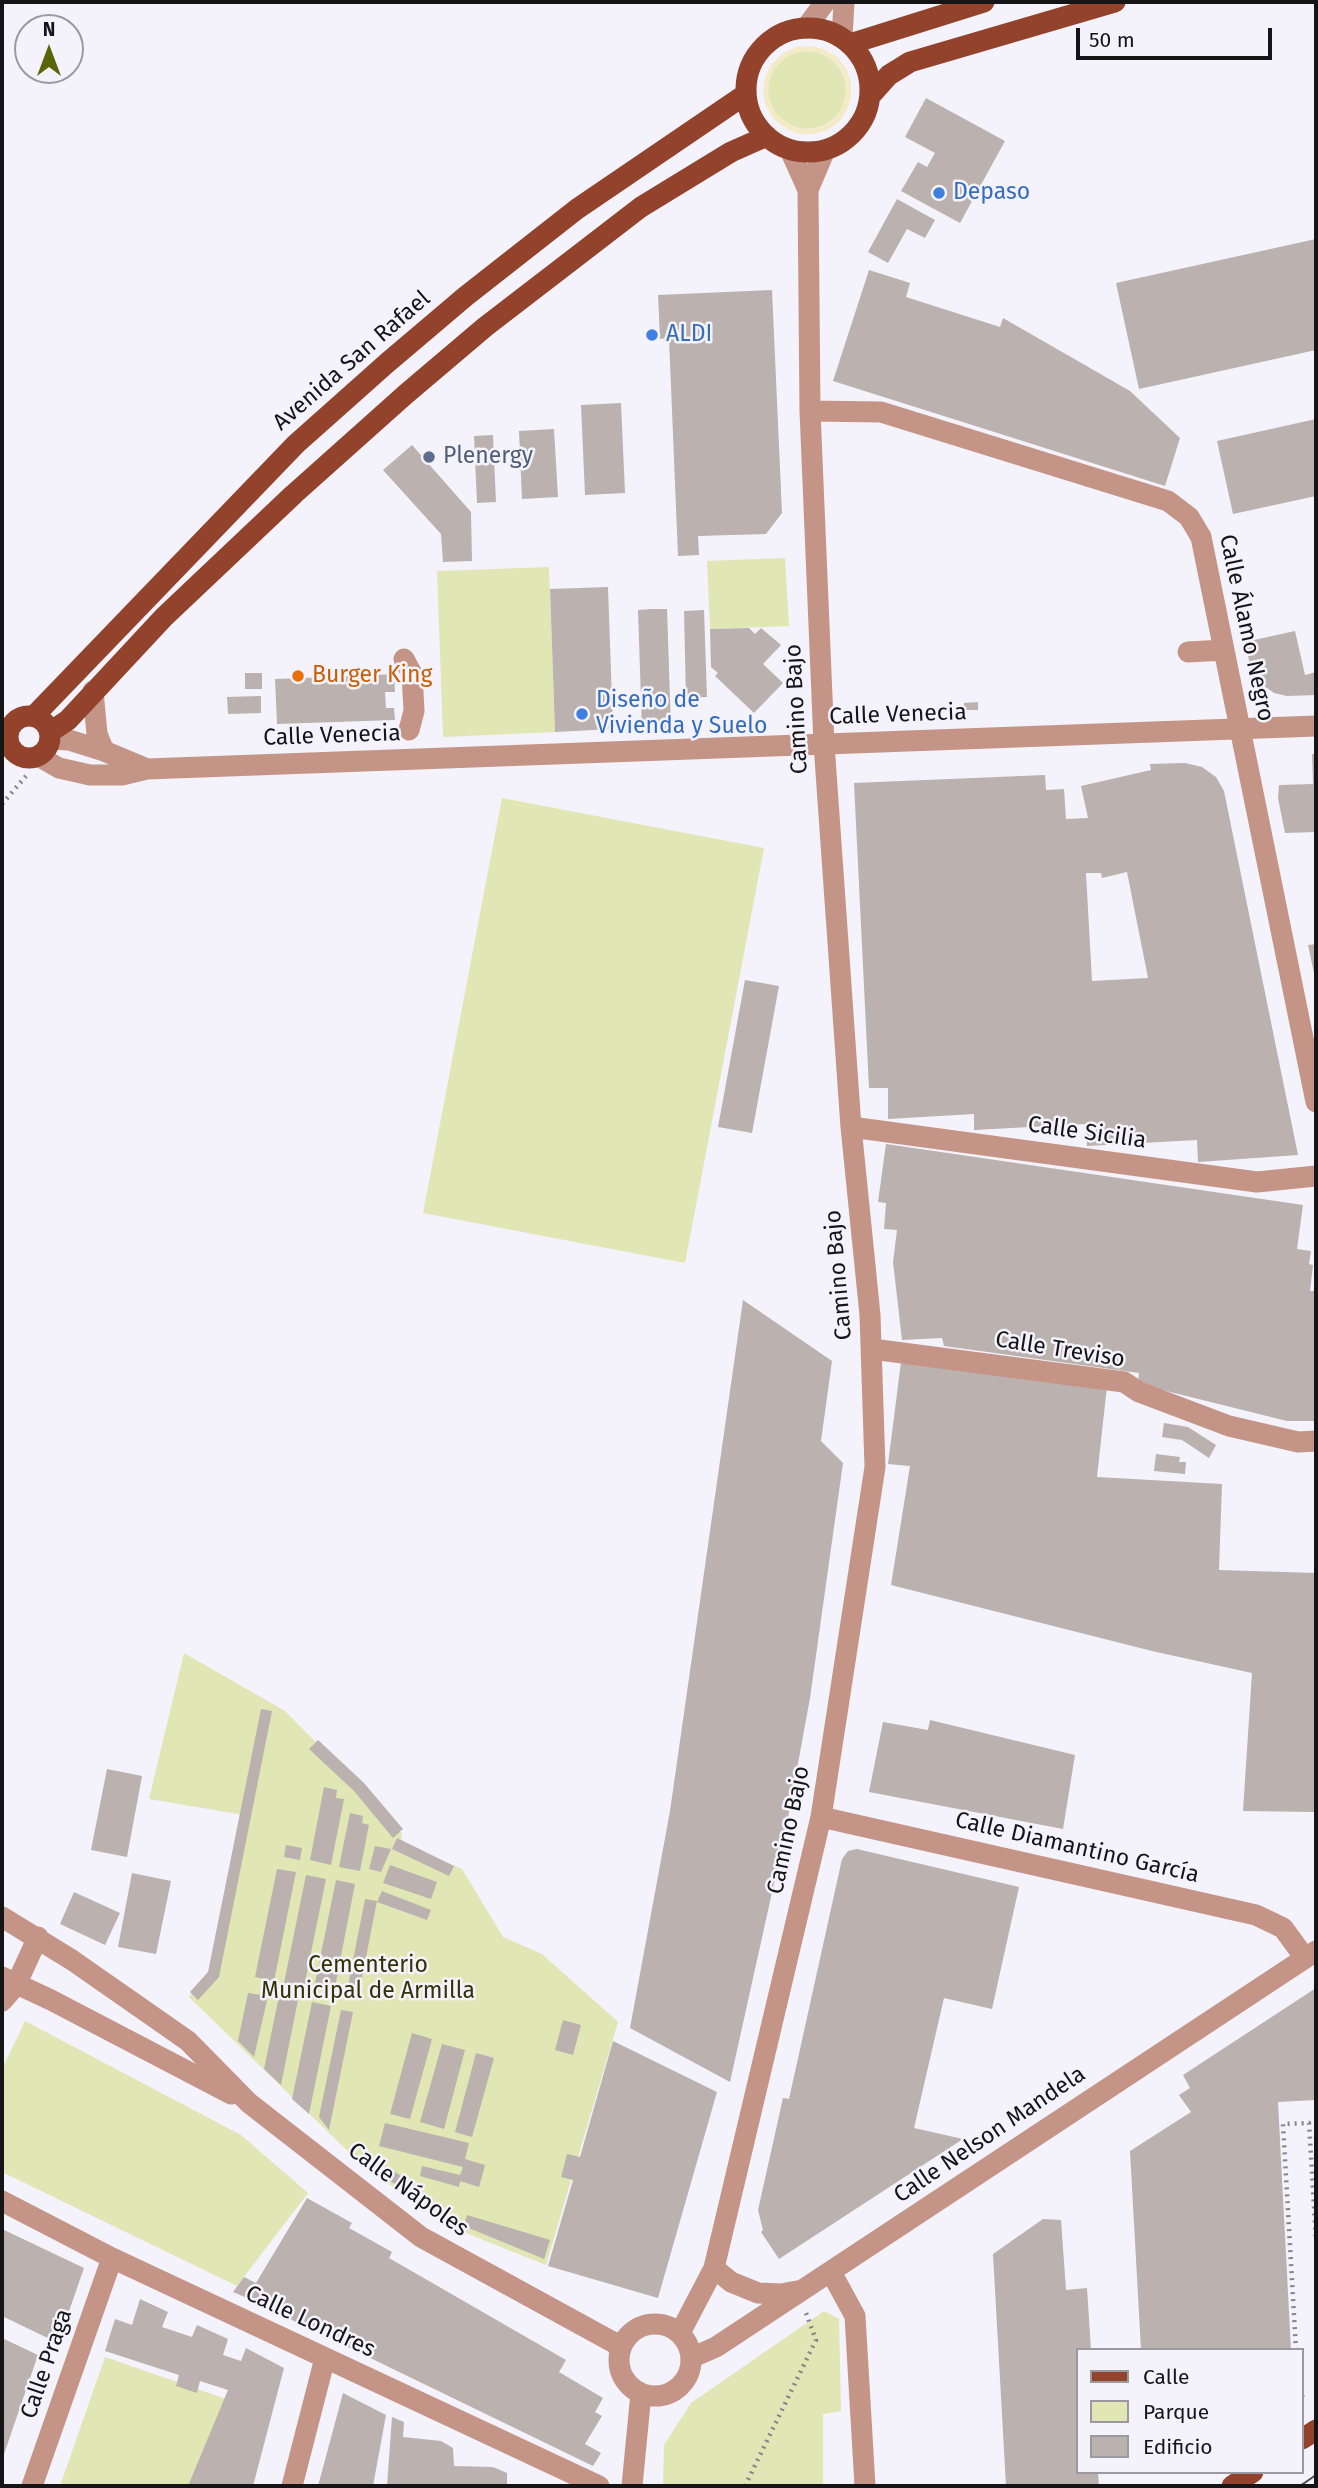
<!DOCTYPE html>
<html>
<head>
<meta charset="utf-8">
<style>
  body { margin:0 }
  #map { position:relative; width:1318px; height:2488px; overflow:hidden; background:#f4f2fb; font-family:"Fira Sans",sans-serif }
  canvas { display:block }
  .frame { position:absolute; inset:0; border:4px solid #151417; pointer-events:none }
  .legend { position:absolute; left:1076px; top:2348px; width:228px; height:126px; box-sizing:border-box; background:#f4f2fb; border:2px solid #9b99a0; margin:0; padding:9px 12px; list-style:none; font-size:21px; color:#151417 }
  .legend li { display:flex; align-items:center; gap:14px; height:35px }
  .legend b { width:35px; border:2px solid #9b99a0 }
  .north { position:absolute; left:14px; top:14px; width:70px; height:70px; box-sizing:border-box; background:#f4f2fb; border:2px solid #9b99a0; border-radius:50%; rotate:0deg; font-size:19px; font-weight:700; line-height:28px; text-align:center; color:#151417 }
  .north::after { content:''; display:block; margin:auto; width:24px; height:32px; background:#586509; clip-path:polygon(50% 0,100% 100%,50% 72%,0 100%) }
  .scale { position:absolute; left:1076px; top:28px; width:196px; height:32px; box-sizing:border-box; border:4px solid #151417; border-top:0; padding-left:9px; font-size:21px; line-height:24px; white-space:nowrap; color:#151417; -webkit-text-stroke:5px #f4f2fb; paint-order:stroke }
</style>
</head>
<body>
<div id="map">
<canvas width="1318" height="2488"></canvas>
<div class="frame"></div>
<ul class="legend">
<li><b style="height:9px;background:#93422b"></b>Calle</li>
<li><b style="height:19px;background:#e0e7b5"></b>Parque</li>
<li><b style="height:19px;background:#bbb1ae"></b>Edificio</li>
</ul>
<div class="north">N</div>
<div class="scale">50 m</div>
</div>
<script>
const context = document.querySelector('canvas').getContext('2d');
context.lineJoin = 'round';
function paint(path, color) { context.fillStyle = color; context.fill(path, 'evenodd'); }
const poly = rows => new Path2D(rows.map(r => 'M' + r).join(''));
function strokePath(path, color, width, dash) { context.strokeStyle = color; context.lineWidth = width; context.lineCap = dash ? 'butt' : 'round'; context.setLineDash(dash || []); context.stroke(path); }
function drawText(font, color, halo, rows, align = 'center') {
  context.font = font + ' "Fira Sans",sans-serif'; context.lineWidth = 5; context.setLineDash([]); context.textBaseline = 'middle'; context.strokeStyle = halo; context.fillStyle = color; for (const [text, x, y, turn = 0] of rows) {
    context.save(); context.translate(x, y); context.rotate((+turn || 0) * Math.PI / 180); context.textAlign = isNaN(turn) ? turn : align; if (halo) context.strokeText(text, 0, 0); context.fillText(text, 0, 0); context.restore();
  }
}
paint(poly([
  '768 90a39 39 0 1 1 78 0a39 39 0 1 1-78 0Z',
  [785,558,789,626,710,629,707,561],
  [549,567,555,732,443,737,437,571],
  [502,798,764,848,685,1263,423,1213],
  [184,1653,285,1711,362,1789,402,1834,401,1843,462,1869,503,1937,542,1954,618,2022,546,2265,446,2225,361,2164,189,1997,210,1970,244,1815,149,1799],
  [25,2021,241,2135,308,2193,237,2286,2,2172,2,2069],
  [824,2311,839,2319,841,2411,823,2414,823,2486,663,2486,664,2445,691,2403],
  [105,2357,226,2399,192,2486,60,2486]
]), '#e0e7b5');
paint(poly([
  [812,46,825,50,837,57,846,68,851,82,851,96,847,110,839,122,827,130,814,134,799,134,786,128,775,120,766,107,763,92,765,77,772,64,783,53,797,47],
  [810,51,823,54,835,62,843,73,846,86,845,99,840,111,831,121,819,128,807,129,795,128,776,114,770,104,768,92,769,80,775,68,784,58,797,52]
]), '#f4eac5');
paint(poly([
  [926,98,1005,141,960,223,901,191,918,162,927,167,935,153,905,137],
  [897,199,935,220,925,238,907,229,888,263,868,252],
  [1316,239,1316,350,1139,389,1116,283],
  [869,270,910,283,906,297,1000,327,1003,318,1130,391,1180,438,1165,486,833,381],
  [772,290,782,513,766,534,698,536,699,555,678,556,669,338,660,339,658,295],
  [621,403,625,493,585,495,581,405],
  [1316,419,1316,496,1233,514,1217,441],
  [554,429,558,497,522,499,519,431],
  [493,435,496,502,477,503,474,436],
  [412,445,471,512,472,561,443,562,441,534,383,470],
  [608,587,613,729,555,732,550,589],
  [652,609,667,609,671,729,642,730,638,610],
  [704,610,707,697,686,698,684,611],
  [749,628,755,634,761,628,781,645,763,664,783,683,754,713,715,676,718,673,711,667,710,629],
  [1295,631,1305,675,1316,672,1316,695,1287,696,1274,693,1260,683,1250,665,1245,642],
  [375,670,375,675,394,674,395,692,385,692,386,708,394,708,395,720,277,724,275,679,332,677,332,672,345,672,346,676,362,676,362,671],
  [245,673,262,673,262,689,245,689],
  [261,696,261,713,228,714,227,697],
  [978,702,978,710,964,710,964,703],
  [1312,754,1316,754,1316,832,1285,833,1278,798,1279,785,1313,784],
  [1150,764,1185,763,1202,767,1216,777,1224,791,1298,1155,1198,1162,1197,1140,1087,1146,1086,1124,974,1130,974,1114,888,1119,888,1088,869,1088,854,783,1045,775,1046,790,1064,789,1066,819,1088,818,1081,786,1151,770],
  [1127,872,1148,978,1092,981,1086,873,1101,873,1102,878],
  [1316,944,1316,978,1315,978,1308,945],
  [745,980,779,986,752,1133,718,1127],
  [886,1144,1303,1205,1297,1249,1311,1251,1309,1264,1313,1265,1310,1291,1316,1291,1316,1421,1287,1421,1138,1384,1139,1373,944,1346,942,1338,902,1340,893,1262,897,1230,884,1229,886,1203,878,1202],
  [743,1300,832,1361,821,1441,843,1463,810,1698,785,1834,730,2082,630,2028,670,1811],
  [901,1362,1107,1386,1097,1477,1222,1484,1219,1570,1316,1573,1316,1812,1243,1811,1252,1673,1152,1651,891,1585,910,1466,888,1464],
  [1164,1423,1188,1427,1216,1445,1209,1458,1182,1440,1162,1437],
  [1156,1454,1180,1457,1179,1462,1186,1462,1185,1474,1154,1471],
  [261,1709,272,1711,219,1977,198,2000,190,1992,208,1972],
  [930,1720,1075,1755,1063,1829,869,1792,883,1722,928,1730],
  [318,1740,364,1783,403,1829,393,1838,354,1791,309,1749],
  [107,1769,142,1776,127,1857,91,1850],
  [324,1787,337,1790,336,1798,344,1799,331,1865,310,1860],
  [350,1813,363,1816,362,1823,369,1825,360,1871,339,1867],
  [397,1838,454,1866,449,1876,392,1849],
  [286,1845,302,1848,300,1860,284,1857],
  [375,1846,391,1849,381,1872,369,1869],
  [857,1849,1019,1887,992,2009,944,1998,914,2128,963,2139,779,2259,761,2232,763,2230,758,2210,783,2098,789,2099,842,1859,848,1851],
  [390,1865,437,1882,431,1899,383,1883],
  [277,1869,296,1872,274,1981,255,1977],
  [132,1873,171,1881,156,1954,118,1947],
  [306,1875,326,1879,304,1987,284,1983],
  [336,1880,355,1884,334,1992,314,1988],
  [382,1891,431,1910,427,1920,377,1902],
  [74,1892,120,1913,105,1945,60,1924],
  [365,1899,377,1901,358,1998,346,1996],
  [1316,1988,1316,2100,1278,2102,1291,2350,1141,2350,1130,2151,1191,2112,1179,2095,1190,2088,1183,2075],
  [248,1993,268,1996,254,2057,238,2041],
  [279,1996,298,2000,281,2085,264,2069],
  [312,2002,331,2006,309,2114,292,2099],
  [341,2010,353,2012,329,2130,319,2117],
  [563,2020,581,2025,573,2055,555,2050],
  [412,2033,432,2039,410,2119,390,2114],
  [613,2041,717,2092,658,2298,548,2266,573,2180,561,2177,567,2154,580,2157],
  [442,2044,465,2050,444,2129,420,2122],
  [476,2053,494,2058,472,2137,455,2132],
  [385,2123,469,2143,465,2159,485,2165,479,2187,460,2181,459,2187,420,2176,422,2166,460,2175,463,2167,379,2146],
  [375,2159,418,2187,414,2197,371,2168],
  [307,2198,352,2223,349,2228,392,2252,389,2258,566,2360,559,2372,603,2398,595,2412,602,2416,585,2444,601,2453,593,2466,294,2321,249,2296,247,2298,233,2292,244,2277,256,2283],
  [467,2215,550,2240,544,2259,464,2226],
  [1043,2219,1061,2220,1066,2290,1087,2288,1091,2350,1078,2350,1078,2472,1098,2472,1099,2486,1006,2486,993,2254],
  [2,2229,84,2268,58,2343,2,2316],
  [140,2299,168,2312,162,2327,192,2337,197,2325,228,2339,223,2355,241,2361,246,2348,284,2368,253,2486,188,2486,228,2390,200,2381,197,2393,176,2386,179,2375,105,2351,115,2319,132,2325],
  [2,2338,38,2355,2,2460],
  [343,2393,386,2415,373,2486,318,2486],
  [392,2417,404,2422,403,2437,441,2441,453,2448,454,2466,493,2467,507,2473,507,2486,387,2486]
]), '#bbb1ae');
strokePath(poly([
  [2,804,26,776],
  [1296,2350,1283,2124,1309,2123,1316,2240],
  [1302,2396,1306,2400],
  [745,2486,816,2340,806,2313]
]), '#87858b', 4.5, [2, 5]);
strokePath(poly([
  [806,28,825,2],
  [842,38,844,2],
  [808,190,825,150],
  [810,411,881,412,1168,501,1189,517,1201,537,1316,1102],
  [1188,652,1224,650],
  [404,659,412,674,414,711,409,730],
  [93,691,97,734,104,751],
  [50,739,69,740,104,751,147,769],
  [38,756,59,768,90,775,122,775,147,769,1316,726],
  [851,1127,1257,1182,1316,1176],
  [872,1349,1124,1382,1139,1392,1229,1426,1298,1442,1316,1441],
  [821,1817,1256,1915,1283,1928,1305,1958],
  [2,1917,72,1960,188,2041,249,2103,421,2237,620,2346],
  [2,1977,51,2000,231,2094],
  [2,2001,16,1985,38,1937],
  [2,2201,112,2258,599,2486],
  [714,2268,731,2282,758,2293,781,2294,797,2291],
  [831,2272,855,2316,865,2486],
  '619 2360a36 36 0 1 1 72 0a36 36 0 1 1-72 0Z',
  [680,2333,714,2268,821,1817,875,1467,870,1315,851,1127,824,744,810,411,808,190,790,150],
  [691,2358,716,2347,1316,1951],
  [32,2486,112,2258],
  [292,2486,325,2358],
  [632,2486,641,2393]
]), '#c49587', 21);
strokePath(poly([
  '746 90a62 62 0 1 1 124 0a62 62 0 1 1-124 0Z',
  [850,44,984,2],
  [871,95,889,75,910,62,1115,2],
  [34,716,296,444,387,363,466,296,577,209,746,94],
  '8 737a21 21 0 1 1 42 0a21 21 0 1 1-42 0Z',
  [50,732,68,720,164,617,294,494,406,394,485,327,641,207,731,152,767,136],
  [1302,2439,1316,2430],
  [1232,2486,1253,2472]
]), '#93422b', 21);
strokePath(poly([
  [1300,2486,1316,2475]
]), '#4b4a4f', 2);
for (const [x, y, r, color] of [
  [939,193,7,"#3f7fe0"],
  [652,335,7,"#3f7fe0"],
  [429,457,7,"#5c6f8a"],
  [298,676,7,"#e8710a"],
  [582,714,7,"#3f7fe0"]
]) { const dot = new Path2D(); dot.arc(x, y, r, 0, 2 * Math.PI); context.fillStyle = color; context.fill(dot); strokePath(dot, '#f4f2fb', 2.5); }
drawText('23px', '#366cbe', '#f4f2fb', [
  ["Depaso",953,193],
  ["ALDI",666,335],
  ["Diseño de",596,701],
  ["Vivienda y Suelo",596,727]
], 'left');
drawText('23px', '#151417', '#f4f2fb', [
  ["Avenida San Rafael",352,361,-41],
  ["Calle Álamo Negro",1246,628,78],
  ["Camino Bajo",797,709,-93],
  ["Calle Venecia",898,715,-2],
  ["Calle Venecia",332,736,-2],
  ["Calle Sicilia",1087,1133,8],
  ["Camino Bajo",839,1275,-95],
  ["Calle Treviso",1060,1350,9],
  ["Camino Bajo",789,1830,-78],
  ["Calle Diamantino García",1077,1848,13],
  ["Calle Nelson Mandela",990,2135,-34],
  ["Calle Nápoles",408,2190,36],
  ["Calle Londres",310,2322,25],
  ["Calle Praga",47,2364,-71]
]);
drawText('23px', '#4e5e75', '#f4f2fb', [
  ["Plenergy",443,457]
], 'left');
drawText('23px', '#c56008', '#f4f2fb', [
  ["Burger King",312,676]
], 'left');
drawText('23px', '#2f3306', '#f4f2fb', [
  ["Cementerio",368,1966],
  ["Municipal de Armilla",368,1992]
]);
</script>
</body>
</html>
